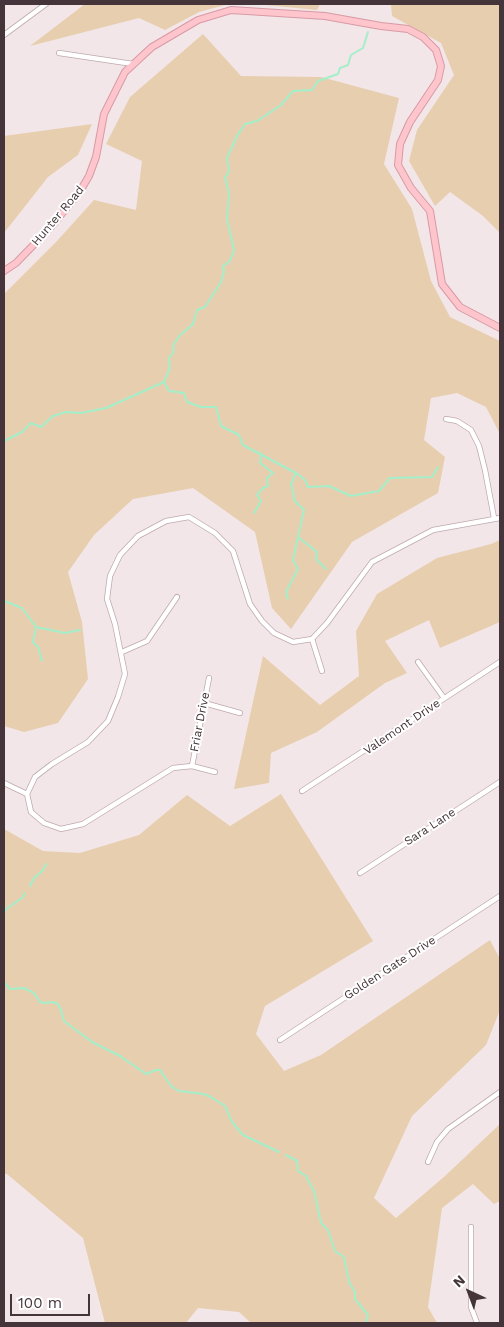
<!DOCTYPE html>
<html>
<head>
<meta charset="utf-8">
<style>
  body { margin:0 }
  #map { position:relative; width:504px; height:1327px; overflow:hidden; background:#f3e6e8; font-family:"Work Sans",sans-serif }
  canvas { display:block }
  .frame { position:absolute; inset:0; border:5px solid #45353a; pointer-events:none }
  .north { position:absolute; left:444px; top:1267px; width:50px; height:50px; -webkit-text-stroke:4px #fff; paint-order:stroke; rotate:317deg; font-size:14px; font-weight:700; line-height:20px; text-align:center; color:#45353a }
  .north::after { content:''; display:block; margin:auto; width:18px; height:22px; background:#45353a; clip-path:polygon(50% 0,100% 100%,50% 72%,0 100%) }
  .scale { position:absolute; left:10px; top:1294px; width:80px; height:22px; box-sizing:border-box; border:2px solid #45353a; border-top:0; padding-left:6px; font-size:15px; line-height:18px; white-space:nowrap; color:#45353a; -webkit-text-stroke:4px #fff; paint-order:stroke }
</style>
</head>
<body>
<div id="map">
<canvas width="504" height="1327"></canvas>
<div class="frame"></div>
<div class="north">N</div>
<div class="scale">100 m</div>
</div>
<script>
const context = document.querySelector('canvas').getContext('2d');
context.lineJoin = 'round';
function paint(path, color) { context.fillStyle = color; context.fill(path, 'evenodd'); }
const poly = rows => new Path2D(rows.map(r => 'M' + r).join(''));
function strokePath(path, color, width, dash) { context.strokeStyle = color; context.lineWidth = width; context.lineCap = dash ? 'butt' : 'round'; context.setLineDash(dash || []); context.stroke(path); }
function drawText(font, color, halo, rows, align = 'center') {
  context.font = font + ' "Work Sans",sans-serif'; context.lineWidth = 4; context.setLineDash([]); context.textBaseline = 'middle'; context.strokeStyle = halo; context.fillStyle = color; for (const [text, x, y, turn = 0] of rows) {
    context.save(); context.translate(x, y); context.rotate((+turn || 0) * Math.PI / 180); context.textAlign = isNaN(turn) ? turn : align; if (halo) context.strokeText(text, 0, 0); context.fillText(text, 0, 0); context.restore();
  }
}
paint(poly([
  [85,4,229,4,199,12,165,30,139,18,30,46],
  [255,4,320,4,317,10],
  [391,4,500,4,500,233,483,216,450,192,435,206,409,161,417,130,454,75,441,43,392,16],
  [203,34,241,76,321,77,399,98,384,164,412,209,431,281,450,317,500,341,500,434,486,407,457,393,431,398,424,440,445,457,438,493,352,542,291,629,272,608,255,532,193,488,133,499,94,535,68,572,82,622,88,679,58,723,24,732,4,726,4,294,57,241,94,200,136,210,142,161,106,144,130,97],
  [92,124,78,155,48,177,4,233,4,136],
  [500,540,500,622,440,648,429,620,385,641,407,673,385,683,317,732,271,753,269,783,234,789,263,656,320,705,359,676,356,631,377,594,437,558,491,544],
  [281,794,373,941,265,1006,256,1034,284,1071,321,1055,490,940,500,959,500,1010,486,1045,412,1116,374,1198,396,1218,445,1176,500,1124,500,1201,494,1204,473,1184,442,1208,428,1307,437,1323,251,1323,239,1312,198,1308,186,1323,105,1323,83,1238,7,1174,4,1174,4,829,43,851,80,853,139,835,187,795,230,826]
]), '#e7ceaf');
strokePath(poly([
  [164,382,169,391,184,393,187,402,201,407,216,407,221,426,239,435,243,445,296,473,291,484,295,501,304,510,293,560,298,569,286,592,288,599],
  [4,441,22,432,31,423,41,427,53,416,66,412,81,413,106,408,164,382,170,368,169,358,173,353,174,344,180,335,193,324,197,310,205,307,221,282,224,272,223,266,230,261,234,250,227,219,229,193,225,178,229,171,227,158,237,136,245,124,257,121,281,105,293,91,312,90,318,81,338,74,340,68,348,65,351,55,363,48,368,32],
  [296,473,305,480,308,487,329,486,351,496,379,491,390,478,432,477,438,467],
  [254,513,261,501,257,495,263,488,268,486,267,478,273,473,260,463,261,453],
  [298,537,317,552,316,559,326,569],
  [4,601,22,608,36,627,33,642,38,647,42,661],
  [36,627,65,633,80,630],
  [30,886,34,878,43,870,46,864],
  [4,913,6,909,22,898,25,893],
  [4,982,10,989,24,988,34,993,40,1002,45,1003,53,1002,58,1004,61,1010,64,1021,92,1042,120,1056,146,1074,156,1070,160,1070,171,1086,179,1091,204,1094,211,1097,225,1106,232,1122,243,1135,279,1152],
  [286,1155,297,1161,298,1171,306,1176,314,1191,321,1223,328,1230,335,1251,344,1257,349,1282,355,1292,355,1299,368,1315,366,1323]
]), '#a3efca', 2);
const street = poly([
  [4,35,46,4],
  [59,53,133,64],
  [446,419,457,421,471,430,479,446,485,470,494,518],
  [312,639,322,671],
  [122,652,147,641,177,597],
  [418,662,444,698],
  [204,703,240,713],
  [192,766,209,678],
  [215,772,192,766,173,768,83,824,61,829,44,823,31,812,27,794,35,777,52,764,88,742,108,721,118,697,125,674,115,624,107,599,110,576,120,555,138,536,166,521,189,517,215,533,233,551,250,604,262,621,274,633,293,642,312,639,327,623,372,562,433,530,500,518],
  [4,783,27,794],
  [302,791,500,662],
  [360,873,500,782],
  [280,1040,500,896],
  [428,1162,437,1142,448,1129,500,1092],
  [471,1227,471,1307,477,1323]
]);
const secondary = poly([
  [4,271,16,263,50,228,79,193,89,176,96,157,104,114,125,72,152,47,198,20,231,10,325,16,381,26,408,29,423,37,436,50,441,66,438,80,410,122,400,144,398,165,411,188,430,211,442,284,460,307,500,328]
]);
strokePath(street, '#bea9ae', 6);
strokePath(secondary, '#d89aa4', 8);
strokePath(street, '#fff', 4.5);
strokePath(secondary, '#fec5cd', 6);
drawText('12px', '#45353a', '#fff', [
  ["Hunter Road",58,216,-50],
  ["Friar Drive",200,722,-79],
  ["Valemont Drive",402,727,-34],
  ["Sara Lane",430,827,-33],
  ["Golden Gate Drive",390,968,-33]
]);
</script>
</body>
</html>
